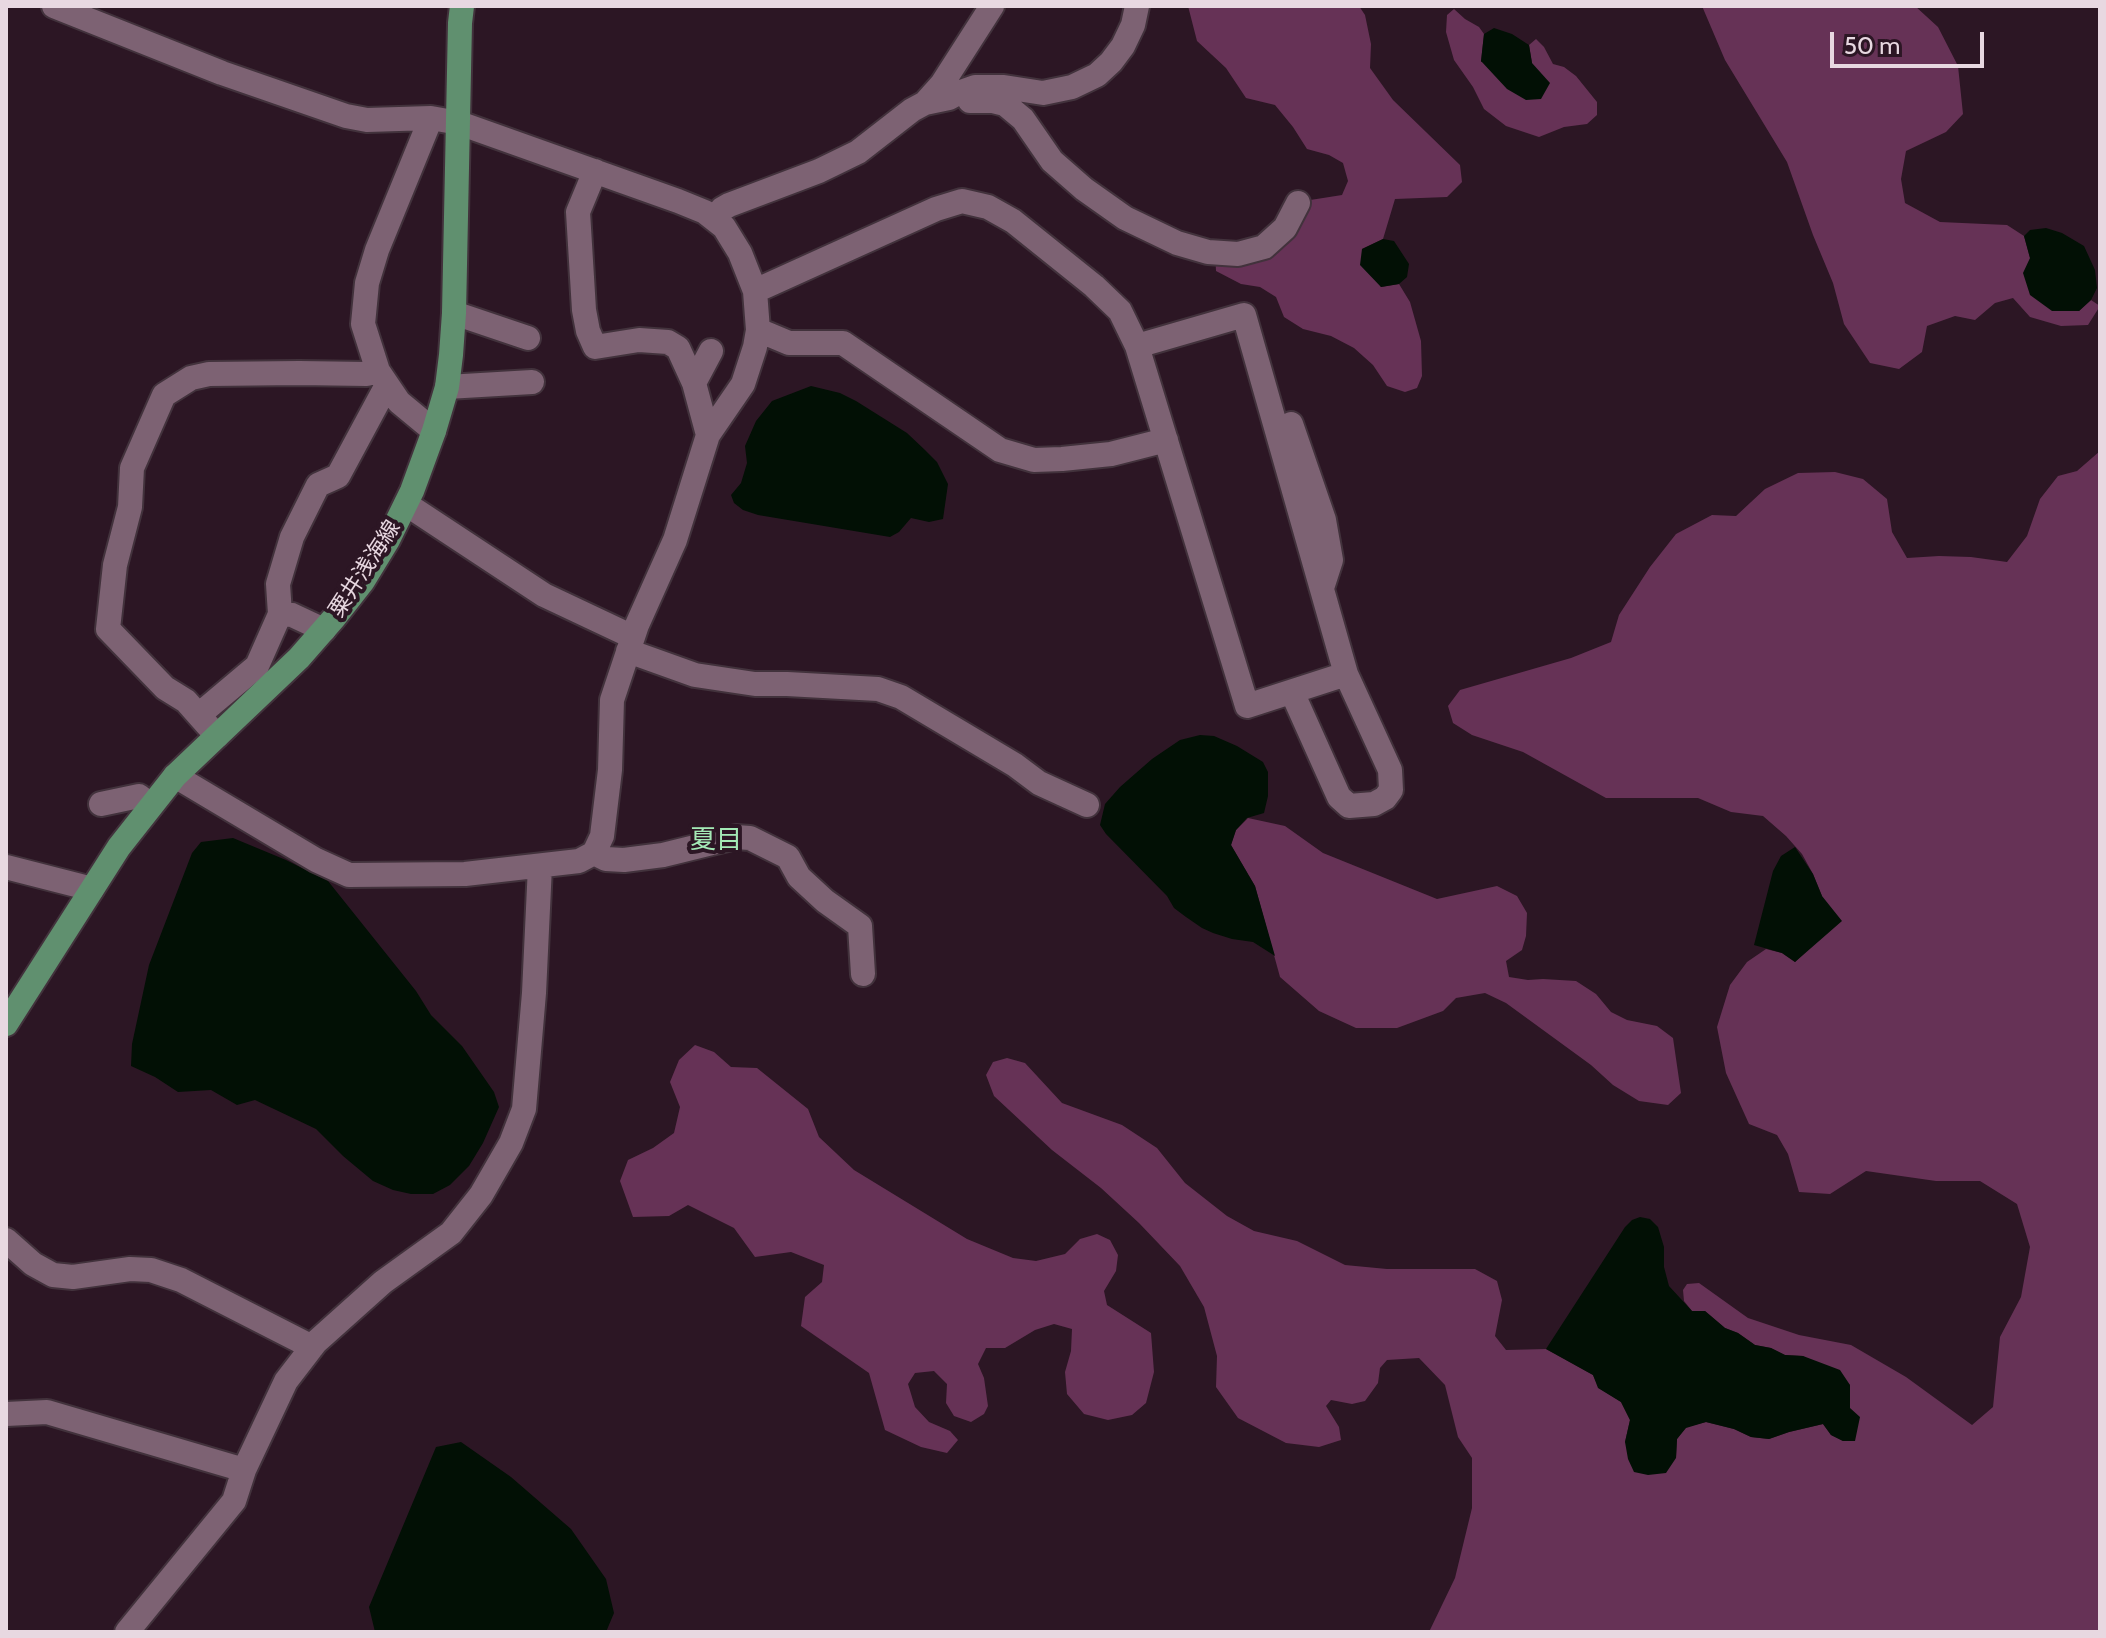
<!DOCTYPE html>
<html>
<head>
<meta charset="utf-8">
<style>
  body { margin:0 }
  #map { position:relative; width:2106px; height:1638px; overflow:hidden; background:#2c1624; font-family:Cabin,sans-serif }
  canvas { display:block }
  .frame { position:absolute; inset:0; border:8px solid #e8d8e1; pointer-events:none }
  .scale { position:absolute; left:1830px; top:32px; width:154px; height:36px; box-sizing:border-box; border:4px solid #e8d8e1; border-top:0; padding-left:10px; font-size:24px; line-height:28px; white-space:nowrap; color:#e8d8e1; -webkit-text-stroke:6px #2c1624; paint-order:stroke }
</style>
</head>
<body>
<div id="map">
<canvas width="2106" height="1638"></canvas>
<div class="frame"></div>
<div class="scale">50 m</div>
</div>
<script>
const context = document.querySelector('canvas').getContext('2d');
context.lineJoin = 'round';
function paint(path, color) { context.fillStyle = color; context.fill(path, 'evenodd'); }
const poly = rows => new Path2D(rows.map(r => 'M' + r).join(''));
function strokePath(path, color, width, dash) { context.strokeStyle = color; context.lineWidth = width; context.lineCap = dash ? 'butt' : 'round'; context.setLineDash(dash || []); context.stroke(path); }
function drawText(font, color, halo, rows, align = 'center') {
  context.font = font + ' Cabin,"Noto Sans JP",sans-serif'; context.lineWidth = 8; context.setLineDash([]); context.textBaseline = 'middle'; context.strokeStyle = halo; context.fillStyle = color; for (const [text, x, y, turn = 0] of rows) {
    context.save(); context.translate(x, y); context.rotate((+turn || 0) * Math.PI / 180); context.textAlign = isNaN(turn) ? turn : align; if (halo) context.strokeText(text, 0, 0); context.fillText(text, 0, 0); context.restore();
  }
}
paint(poly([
  [1188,6,1359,6,1365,15,1371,44,1370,68,1393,100,1460,165,1462,182,1447,197,1395,199,1383,239,1362,249,1381,287,1399,284,1410,302,1421,341,1422,376,1417,388,1405,392,1387,386,1373,365,1354,348,1331,336,1303,329,1284,317,1276,297,1260,287,1241,284,1216,271,1215,251,1266,244,1304,201,1342,195,1348,181,1343,163,1329,155,1307,149,1293,127,1275,105,1246,98,1226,68,1197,41],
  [1702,6,1915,6,1938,27,1958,66,1963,114,1946,132,1906,151,1901,179,1905,203,1940,222,2007,225,2024,236,2030,258,2079,311,2091,300,2100,306,2088,325,2061,326,2030,317,2013,298,1995,303,1975,320,1955,316,1927,326,1922,352,1899,369,1870,363,1844,324,1833,283,1813,235,1787,162,1725,60],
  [1454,9,1465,19,1479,27,1484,34,1481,62,1532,63,1529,45,1536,39,1544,47,1553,64,1564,67,1576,76,1597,102,1597,115,1587,124,1564,127,1539,137,1506,126,1484,109,1473,87,1454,60,1446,32,1447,15],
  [2100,451,2100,1632,1429,1632,1455,1578,1472,1508,1472,1458,1458,1437,1445,1385,1419,1358,1387,1360,1380,1368,1378,1383,1365,1401,1352,1404,1331,1400,1326,1406,1339,1427,1341,1440,1319,1447,1286,1443,1238,1418,1216,1387,1217,1356,1204,1307,1180,1266,1139,1223,1101,1188,1052,1150,994,1096,986,1075,993,1062,1007,1058,1025,1063,1062,1103,1122,1125,1157,1148,1185,1183,1227,1216,1254,1231,1297,1241,1345,1265,1387,1269,1475,1269,1497,1281,1502,1300,1495,1336,1506,1350,1546,1349,1593,1375,1599,1388,1621,1402,1630,1420,1625,1442,1676,1458,1677,1439,1686,1427,1706,1422,1734,1429,1751,1437,1769,1439,1789,1432,1823,1424,1831,1435,1843,1441,1850,1408,1850,1385,1803,1356,1785,1355,1771,1348,1755,1345,1738,1333,1725,1328,1705,1311,1692,1311,1684,1301,1683,1290,1687,1284,1699,1283,1748,1318,1799,1335,1851,1345,1906,1377,1972,1425,1993,1407,2000,1337,2021,1297,2030,1247,2017,1204,1980,1181,1936,1181,1866,1171,1830,1194,1799,1192,1788,1154,1777,1135,1749,1124,1726,1073,1717,1027,1730,985,1747,962,1766,949,1782,953,1795,962,1816,942,1822,896,1813,874,1802,854,1786,836,1763,816,1731,812,1698,798,1606,798,1523,752,1472,735,1453,723,1448,706,1460,690,1571,658,1611,642,1619,615,1650,567,1676,534,1712,515,1736,516,1765,489,1798,473,1835,472,1863,479,1887,499,1892,532,1907,558,1939,556,1971,557,2007,562,2027,536,2040,499,2058,476,2077,471],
  [1248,818,1285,826,1323,853,1437,899,1497,886,1517,896,1527,913,1526,936,1522,950,1506,961,1509,977,1528,980,1543,979,1576,981,1596,994,1611,1012,1627,1020,1657,1026,1673,1038,1681,1093,1668,1105,1639,1101,1613,1085,1591,1065,1506,1003,1485,993,1456,998,1443,1011,1397,1028,1356,1028,1319,1011,1280,977,1255,886,1231,845,1236,830],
  [695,1045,714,1052,731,1067,757,1068,808,1109,819,1137,854,1170,967,1239,1013,1258,1036,1261,1065,1254,1080,1239,1097,1234,1110,1240,1118,1255,1116,1271,1104,1291,1107,1305,1151,1333,1154,1372,1146,1403,1132,1415,1108,1420,1084,1414,1067,1394,1065,1372,1071,1351,1072,1329,1054,1324,1035,1330,1005,1348,986,1348,978,1364,984,1378,988,1406,984,1414,971,1422,954,1416,946,1403,947,1384,934,1371,915,1373,908,1384,915,1407,929,1422,950,1431,958,1440,947,1453,921,1447,885,1430,869,1373,801,1326,805,1297,822,1282,824,1265,791,1252,755,1257,734,1228,688,1205,669,1216,633,1217,620,1181,628,1160,653,1148,674,1133,680,1107,670,1082,679,1060]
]), '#663256');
paint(poly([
  [1494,28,1512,34,1529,45,1532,63,1550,83,1541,99,1526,100,1507,89,1481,61,1484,34],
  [2046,228,2062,233,2084,246,2095,270,2097,288,2091,300,2079,311,2052,311,2030,295,2023,273,2030,258,2024,236,2030,230],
  [1383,239,1394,241,1409,264,1407,277,1399,284,1381,287,1360,265,1362,249],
  [811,386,840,393,856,401,907,433,925,450,937,462,948,484,943,519,929,522,911,518,899,532,890,537,758,515,743,510,734,503,731,495,741,483,747,463,745,446,756,421,772,401],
  [1200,735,1214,736,1237,746,1263,762,1268,772,1268,796,1264,813,1247,818,1236,830,1231,845,1255,886,1275,956,1253,942,1232,939,1213,933,1202,928,1186,917,1174,908,1167,896,1106,834,1100,825,1105,804,1120,787,1152,759,1180,740],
  [233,838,286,860,328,881,416,991,431,1015,462,1046,494,1092,499,1107,483,1143,469,1166,450,1185,433,1194,411,1194,393,1190,373,1181,343,1156,316,1129,255,1100,237,1105,211,1090,178,1092,155,1077,131,1066,132,1044,149,965,192,853,201,842],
  [1795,847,1813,874,1822,896,1842,921,1795,962,1782,953,1754,945,1773,871,1781,856],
  [1640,1217,1650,1219,1658,1227,1664,1247,1664,1267,1669,1286,1692,1311,1705,1311,1725,1328,1738,1333,1755,1345,1771,1348,1785,1355,1803,1356,1840,1370,1850,1385,1850,1408,1860,1417,1855,1441,1843,1441,1831,1435,1823,1424,1789,1432,1769,1439,1751,1437,1734,1429,1706,1422,1686,1428,1677,1439,1676,1458,1666,1473,1648,1475,1634,1472,1628,1459,1625,1442,1630,1420,1621,1402,1598,1388,1593,1375,1546,1349,1625,1227,1632,1220],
  [461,1442,511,1477,571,1529,606,1579,614,1613,606,1632,375,1632,369,1607,436,1447]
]), '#021005');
const minor = poly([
  [54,6,222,73,346,116,367,120,431,118,459,123,678,201,705,212,724,227,740,253,755,291,758,330,755,347,743,384,708,435,675,540,637,625,612,700,610,770,602,836,594,853,579,861,465,874,349,875,316,860,175,776],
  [970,101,993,101,1005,104,1023,119,1052,161,1084,189,1125,218,1177,243,1208,252,1238,254,1264,247,1285,228,1298,203],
  [925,103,942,84,992,6],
  [431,118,377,250,367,283,363,324,378,371,399,402,434,431],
  [595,171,578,212,584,310,588,331,595,347,639,340,668,342,678,348,694,383],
  [714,219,722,209,729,205,819,171,858,152,912,110,925,103,949,98,958,93,975,87,1004,87,1043,93,1072,87,1097,75,1111,62,1123,46,1133,25,1137,6],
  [755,291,936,209,962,201,988,207,1013,221,1094,286,1120,311,1137,346,1247,706,1346,674],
  [454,313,528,338],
  [758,330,789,343,843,343,1000,450,1034,460,1062,459,1111,454,1166,440],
  [1137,346,1244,315,1346,674,1390,770,1391,790,1385,798,1374,804,1349,806,1339,797,1292,692],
  [447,387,532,382],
  [1291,424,1324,520,1331,560,1322,588],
  [708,435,694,383,711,351],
  [406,504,544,595,633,637],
  [280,614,292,615,324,630],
  [628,651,695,675,755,684,787,684,878,689,901,697,1015,765,1039,783,1087,805],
  [200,714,257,666,280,614,278,584,292,537,318,485,338,476,387,385],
  [217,736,186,701,165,688,108,629,115,565,130,507,132,468,164,395,191,378,209,374,299,373,367,374,378,371],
  [101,804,139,796,151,805],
  [594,853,606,859,624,860,663,855,736,837,750,838,788,857,799,877,825,901,860,926,863,974],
  [6,867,92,889],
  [6,1240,33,1264,53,1275,73,1277,130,1269,151,1270,181,1280,312,1347],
  [6,1414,47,1412,244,1470],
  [127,1632,234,1501,244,1470,286,1381,316,1342,383,1282,451,1233,481,1195,511,1143,524,1109,534,993,540,866]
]);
const major = poly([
  [6,1024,119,847,175,776,299,658,334,618,363,581,388,540,412,491,434,431,447,387,451,355,454,313,460,23,462,6]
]);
strokePath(minor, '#42323c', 28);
strokePath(major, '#42323c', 28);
strokePath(minor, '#7d6273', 24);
strokePath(major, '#60906f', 24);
drawText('22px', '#e8d8e1', '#2c1624', [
  ["粟井浅海線",365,569,-57]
]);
drawText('26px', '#a4eab6', '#2c1624', [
  ["夏目",716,840]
]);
</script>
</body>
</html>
